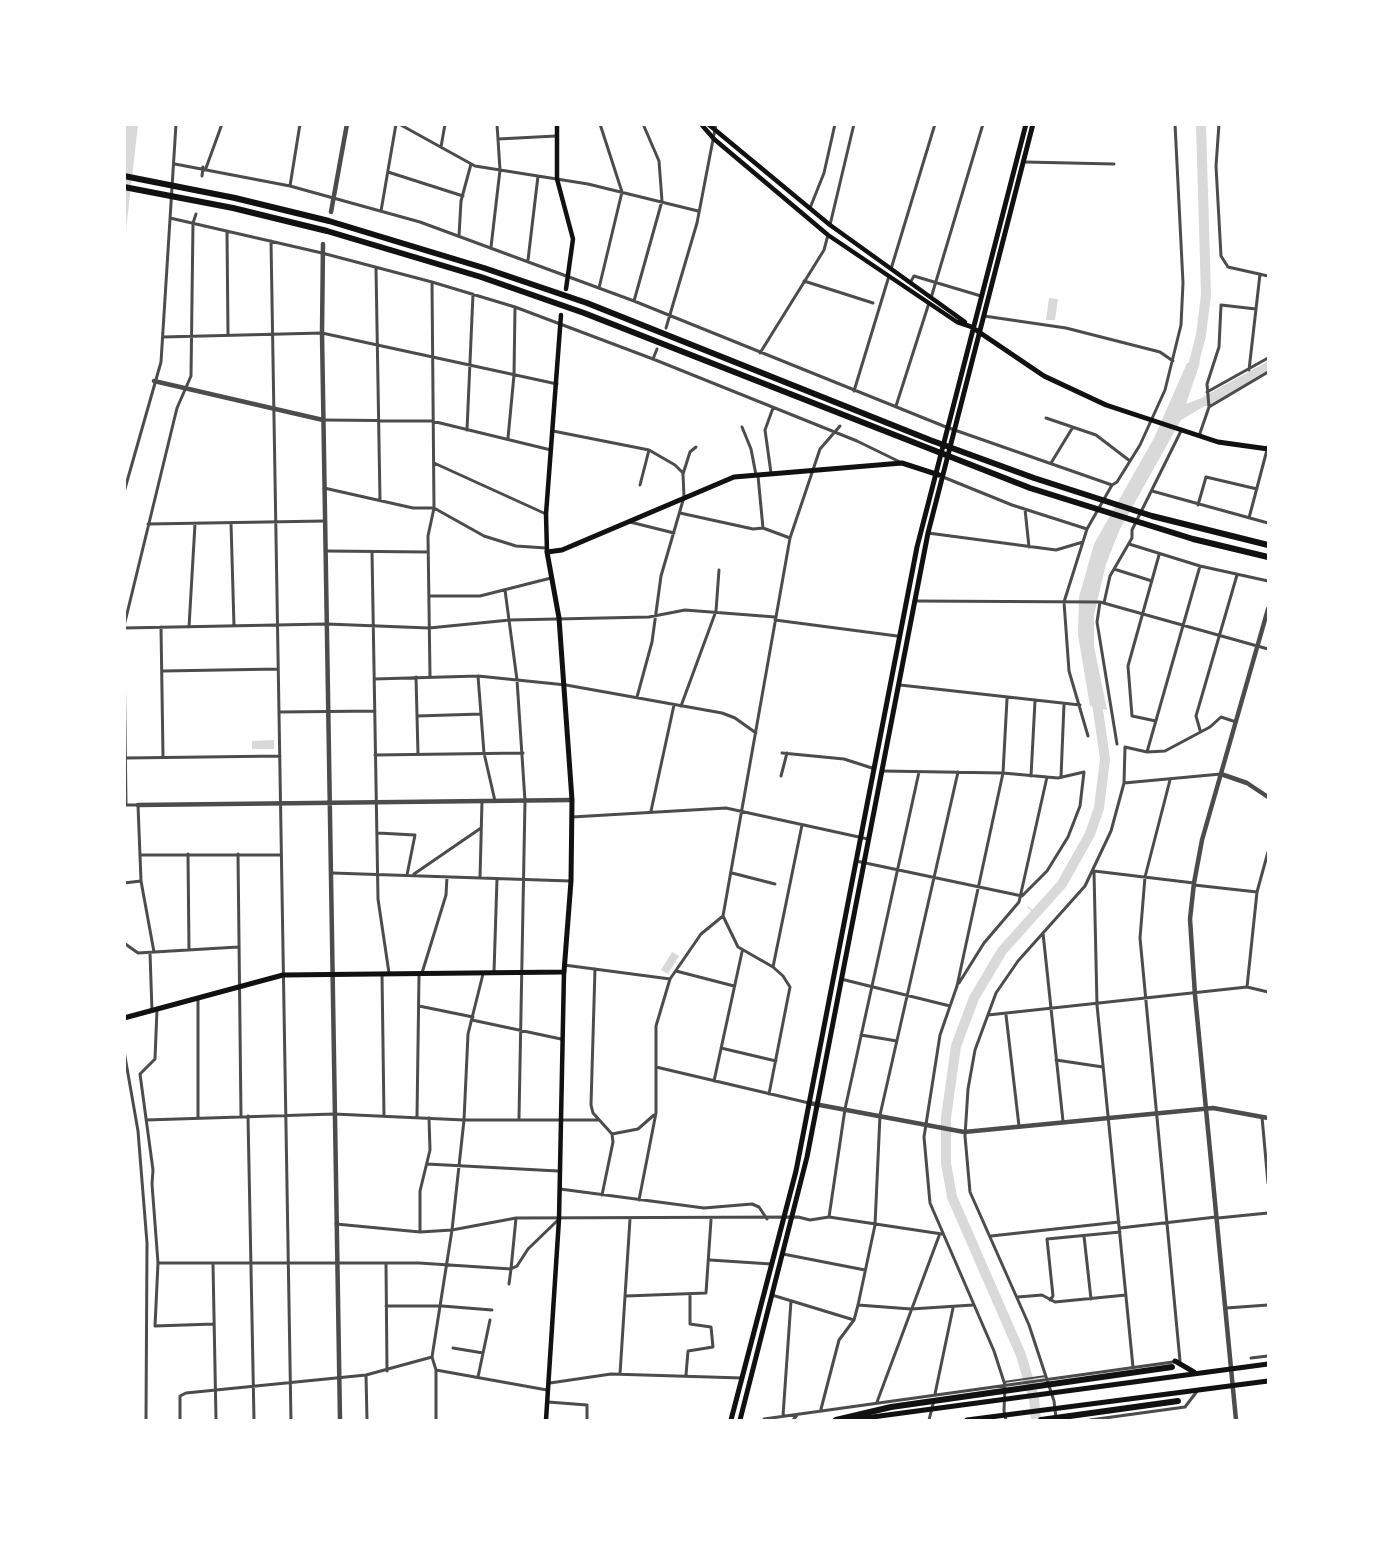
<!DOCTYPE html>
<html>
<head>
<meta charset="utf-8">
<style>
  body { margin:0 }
  #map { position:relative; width:1393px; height:1545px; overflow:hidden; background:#fff; font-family:Karla,sans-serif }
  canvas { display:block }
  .frame { position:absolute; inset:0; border:126px solid #fff; pointer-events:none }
</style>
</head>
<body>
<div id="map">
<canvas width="1393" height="1545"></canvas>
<div class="frame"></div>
</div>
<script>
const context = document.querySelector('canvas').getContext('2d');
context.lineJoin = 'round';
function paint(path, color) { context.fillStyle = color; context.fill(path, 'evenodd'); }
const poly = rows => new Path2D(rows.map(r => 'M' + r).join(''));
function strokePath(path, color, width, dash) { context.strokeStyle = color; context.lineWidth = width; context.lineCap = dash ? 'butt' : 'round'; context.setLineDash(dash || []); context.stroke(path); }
paint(poly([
  [125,125,138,125,125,239],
  [1049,298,1058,299,1055,320,1046,320],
  [1200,362,1186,404,1217,392,1220,397,1181,420,1120,529,1106,564,1094,615,1094,646,1107,710,1090,706,1078,635,1079,597,1094,544,1154,438,1187,363],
  [274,740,274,749,252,749,252,741],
  [672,952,679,956,668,974,661,970]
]), '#d9d9d9');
strokePath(poly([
  [1028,907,1036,914]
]), '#d9d9d9', 1.5);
strokePath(poly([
  [1191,374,1201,335,1206,295,1201,124],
  [1206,401,1268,367],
  [1036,1420,1034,1399,1021,1355,952,1197,946,1163,946,1118,956,1046,974,998,1002,951,1062,884,1090,834,1099,808,1105,759,1096,696]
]), '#d9d9d9', 10);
strokePath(poly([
  [1004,1382,1046,1376]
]), '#4c4c4c', 2);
strokePath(poly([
  [399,124,475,166,588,184,698,211],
  [1219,124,1216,166,1221,256,1228,267,1268,276],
  [498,139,556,136],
  [441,147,445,124],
  [1025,162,1114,164],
  [175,164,290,186,420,222,634,301,946,427,1112,485,1117,482,1140,445,1165,390,1181,325,1183,283,1175,124],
  [206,168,222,124],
  [388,172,463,196],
  [202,176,203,167],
  [290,186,300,124],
  [810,208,824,173,835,124],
  [381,211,396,124],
  [170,218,322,253,432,282,515,307,653,359,857,441,900,462],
  [830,225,854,124],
  [227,232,228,335],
  [459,236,461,201,471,164],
  [271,241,291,1420],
  [491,247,500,170,497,124],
  [528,260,538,176],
  [376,268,380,500],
  [891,269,935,124],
  [804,281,873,303],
  [910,283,914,276,981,296],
  [599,288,622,192,600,124],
  [931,298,983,124],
  [634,301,662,201,659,161,643,124],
  [984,316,1066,328,1160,352,1173,361],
  [666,328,697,223,716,124],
  [163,337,322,333,557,384],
  [760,353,824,250,828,235],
  [653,359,657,349],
  [1249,370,1260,274],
  [854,391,889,276],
  [1207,392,1268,358],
  [896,406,929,303],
  [1209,407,1268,372],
  [1046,418,1096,435,1130,461],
  [323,420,432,421,551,450],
  [742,427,751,449,756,475],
  [467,430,473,294],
  [553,431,649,450,675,465,683,473],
  [1199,436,1209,407,1207,384,1219,347,1221,305,1256,309],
  [508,438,514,375,515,307],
  [434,463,546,514],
  [1051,463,1073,427],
  [771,473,765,430,773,408],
  [758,476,763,528],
  [943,477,1012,505,1087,529],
  [640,485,649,450],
  [324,488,413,508,434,508,484,536,516,546,546,548],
  [1152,491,1268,523],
  [124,492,161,362,176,124],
  [1198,505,1206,477,1257,489],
  [1025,509,1029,547],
  [680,513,753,529,763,528,790,538],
  [1249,518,1268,446],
  [630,522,674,533],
  [231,523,234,626],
  [148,524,325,521],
  [928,533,1056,550,1083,542],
  [1129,544,1200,566,1268,581],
  [326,551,428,552],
  [372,552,378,899,389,973],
  [1200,566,1147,752,1165,751,1210,727,1221,717,1236,722],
  [1114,569,1152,581],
  [505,590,517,680,525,801,519,1118],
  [429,596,480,596,551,578],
  [914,601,1100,602,1268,649],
  [1100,602,1097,622,1117,744],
  [1104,603,1110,576,1132,538,1132,530,1181,431],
  [775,620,897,636],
  [124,626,177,408,191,376,193,223,196,214],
  [161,627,163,756],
  [189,627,195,524],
  [124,628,327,624,429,628,510,620,649,617,685,610,775,617],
  [124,651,126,805,138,805,141,881,154,952],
  [163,671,278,669],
  [430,676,428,536,434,508,432,282],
  [478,676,484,753,495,801],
  [416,677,418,754],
  [374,679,478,676,566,685,722,713,735,718,756,733],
  [900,685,1080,705],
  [637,697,652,642,661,576,684,497,683,474,690,452,696,447],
  [681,706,716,611,719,570],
  [279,712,375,711],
  [417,716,481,714],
  [1156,721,1132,716,1128,666,1159,555],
  [1200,730,1196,716,1237,575],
  [1088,736,1069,671,1064,602,1087,529,1112,485],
  [1147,752,1125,747,1124,783,1221,774],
  [782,753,844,759,872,768],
  [375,755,523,753],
  [127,758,280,756],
  [883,771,1003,773,1058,778,1084,772,1080,806,1068,837,1047,871,1022,896],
  [781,776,787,753],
  [1031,776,1035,701],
  [1061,777,1064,704],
  [651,811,674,705],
  [572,817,726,808,868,839],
  [378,833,415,835,407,875],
  [188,854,189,950],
  [238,854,241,1116],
  [141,855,281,855],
  [856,861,1022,896],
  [1094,871,1194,883],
  [1094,872,1097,1005,1133,1367],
  [332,873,570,881],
  [732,873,775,884],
  [414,874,481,828],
  [480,878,482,801],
  [124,883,141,881],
  [1194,885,1257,892],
  [723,916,738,947,773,967,783,976,790,987,769,1094],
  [1043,933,1063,1121],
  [124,943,138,953,238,947],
  [150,953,152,1011],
  [564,965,670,979],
  [773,967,802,825],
  [595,969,591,1105,593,1113,612,1134,638,1129,654,1115],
  [676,971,734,986],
  [494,972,497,879],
  [422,973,446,895,447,877],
  [382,974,384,1116],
  [483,974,468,1034,464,1120,452,1230,432,1357,436,1370,547,1390],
  [841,979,950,1006],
  [959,983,984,943,1019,902,1047,777],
  [1247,987,1257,892,1268,852],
  [198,999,198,1117],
  [419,1006,473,1017],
  [157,1009,155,1059,140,1074,153,1170,152,1184,158,1263,155,1326,214,1324],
  [988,1015,1247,987,1268,992],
  [1006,1015,1019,1126],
  [472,1020,561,1039],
  [861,1035,897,1041],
  [721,1048,776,1061],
  [124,1051,138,1131,147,1243,146,1420],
  [1056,1060,1103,1067],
  [656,1067,809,1103],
  [714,1081,742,952],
  [248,1116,254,1420],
  [417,1117,419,975],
  [1262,1117,1268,1183],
  [146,1120,334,1114,464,1120,598,1120],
  [427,1164,558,1171],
  [560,1189,704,1208,752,1204,759,1207,767,1219],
  [602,1195,613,1142,612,1134],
  [639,1200,656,1113,656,1026,670,979,701,934,723,916,790,538,820,449,840,426],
  [829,1217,845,1109,919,772],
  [1218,1218,1268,1213],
  [336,1224,420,1232,452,1230,516,1218,798,1217,810,1220,829,1217,942,1234],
  [1120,1228,1216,1217],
  [420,1232,420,1191,430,1150,429,1118],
  [991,1236,1119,1222],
  [1084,1236,1091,1299],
  [783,1254,865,1270],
  [710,1260,771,1264],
  [158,1263,419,1263,511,1269,516,1218],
  [386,1263,387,1371],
  [213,1264,216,1420],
  [509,1284,511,1269,517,1266,528,1249,558,1220],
  [772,1295,854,1320],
  [626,1296,706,1293,711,1220],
  [1018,1297,1042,1295,1055,1302,1126,1295],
  [1050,1300,1053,1296,1047,1239,1120,1232],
  [858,1305,911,1309,973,1305],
  [386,1306,442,1306,492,1310],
  [1226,1308,1268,1305],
  [453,1348,483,1353],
  [1251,1358,1268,1356],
  [436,1370,436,1420],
  [620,1374,630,1219],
  [366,1375,367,1420],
  [686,1375,688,1351,713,1347,711,1327,690,1324,690,1295],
  [478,1377,490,1320],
  [550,1383,611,1374,742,1378],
  [935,1394,953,1308],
  [548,1402,587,1405,587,1420],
  [877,1402,939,1236],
  [821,1409,839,1340,854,1320,858,1305,875,1225,880,1115,958,772],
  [783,1416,791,1301],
  [1056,1418,1054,1401,1029,1325,970,1192,965,1136,968,1089,975,1050,996,993,1018,961,1085,886,1111,831,1124,783],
  [764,1419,1180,1361,1140,938,1145,877,1170,780],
  [180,1420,180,1396,186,1393,366,1375,432,1357],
  [793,1420,798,1414],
  [929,1420,934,1400],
  [1006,1420,1004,1411,1005,1385,994,1351,930,1203,924,1137,940,1035,957,986,1003,773,1007,699],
  [1090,1420,1185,1407,1198,1390]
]), '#4c4c4c', 3);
strokePath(poly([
  [331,212,347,124],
  [323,244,322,333,340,1420],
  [154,381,323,420],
  [1221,774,1247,783,1268,797],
  [138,805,572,800],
  [809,1103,964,1132,1213,1108,1268,1118],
  [1236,1420,1195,995,1190,919,1194,883,1202,840,1268,609]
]), '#4c4c4c', 4.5);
strokePath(poly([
  [557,124,557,179,573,239,566,289],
  [701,124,714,139,828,235,957,322,972,327],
  [708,124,830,225,965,322],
  [547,552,546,514,561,315],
  [546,1420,559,1219,564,972]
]), '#111', 4.5);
strokePath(poly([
  [976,330,1044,376,1106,405,1218,442,1268,449],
  [124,1018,283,975,564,972,571,881,572,800,559,618,547,552,562,550,734,477,902,463,939,475]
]), '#111', 5);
strokePath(poly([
  [1175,1361,1194,1372],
  [731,1420,796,1171,917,547,1026,124],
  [740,1420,807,1157,928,533,1033,124],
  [850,1420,1268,1364],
  [967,1420,1268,1381]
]), '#111', 5);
strokePath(poly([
  [124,176,235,198,329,221,484,268,587,303,930,440,1034,478,1152,516,1268,545],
  [124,187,233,208,327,231,481,277,584,313,1030,488,1193,539,1268,557],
  [836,1420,891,1407,1172,1367],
  [1041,1420,1178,1401]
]), '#111', 6);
</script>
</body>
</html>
